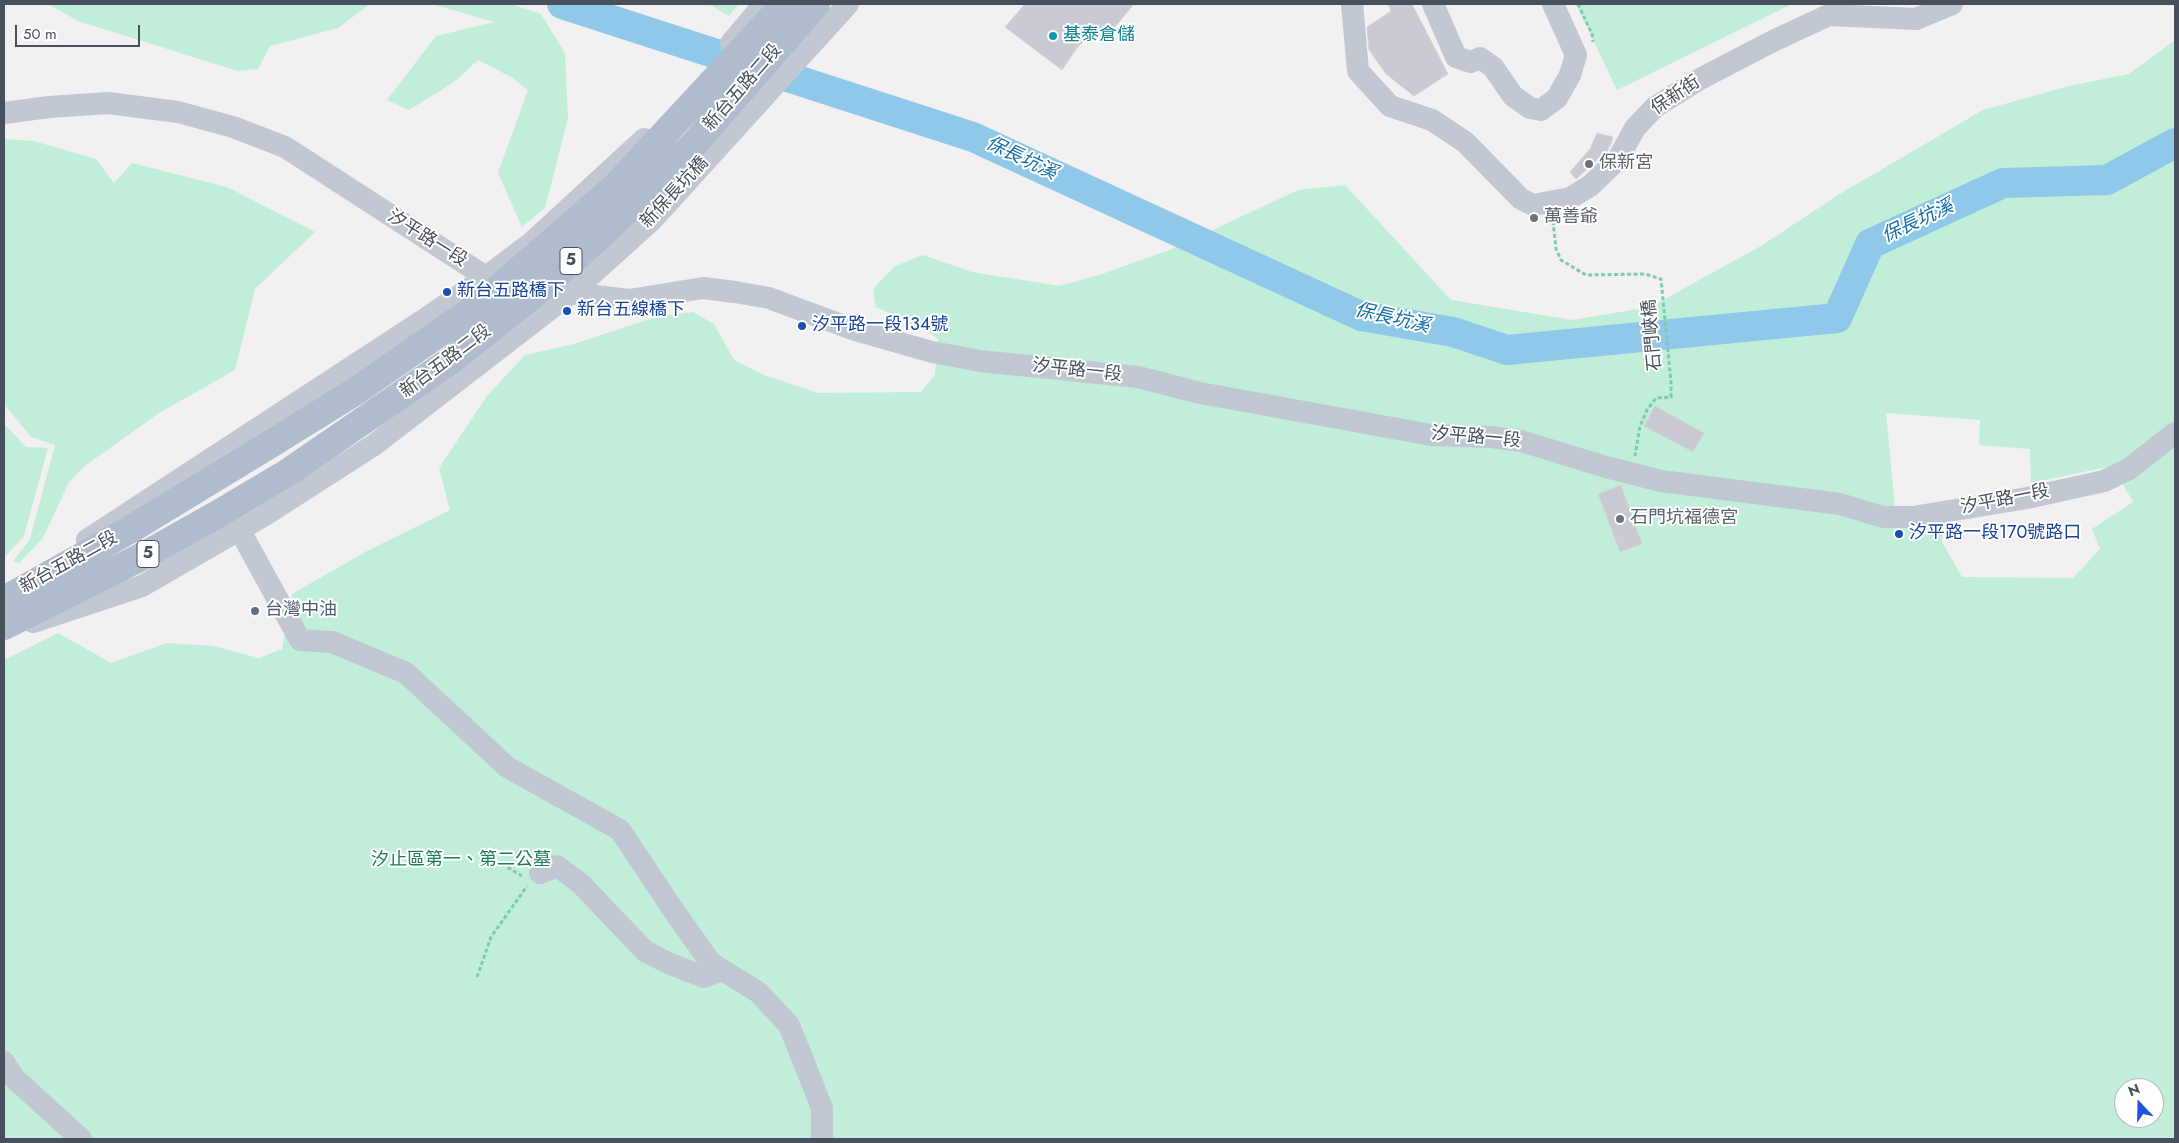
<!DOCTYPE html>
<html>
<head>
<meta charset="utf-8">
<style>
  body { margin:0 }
  #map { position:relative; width:2179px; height:1143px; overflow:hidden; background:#f2f0f0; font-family:Jost,sans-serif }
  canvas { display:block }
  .frame { position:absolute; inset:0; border:5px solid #49505d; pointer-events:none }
  .north { position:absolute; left:2114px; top:1078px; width:50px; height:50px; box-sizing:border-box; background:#fff; border:1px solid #b6b9be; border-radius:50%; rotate:339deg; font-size:14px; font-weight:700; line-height:20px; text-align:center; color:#49505d }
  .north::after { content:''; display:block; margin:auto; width:18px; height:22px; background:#2054dc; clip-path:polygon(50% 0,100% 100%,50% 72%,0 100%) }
  .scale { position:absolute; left:15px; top:25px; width:125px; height:22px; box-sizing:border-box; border:2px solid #49505d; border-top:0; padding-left:6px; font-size:15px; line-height:18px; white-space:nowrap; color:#49505d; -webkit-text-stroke:4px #fff; paint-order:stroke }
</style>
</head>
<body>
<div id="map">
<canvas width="2179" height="1143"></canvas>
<div class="frame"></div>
<div class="north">N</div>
<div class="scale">50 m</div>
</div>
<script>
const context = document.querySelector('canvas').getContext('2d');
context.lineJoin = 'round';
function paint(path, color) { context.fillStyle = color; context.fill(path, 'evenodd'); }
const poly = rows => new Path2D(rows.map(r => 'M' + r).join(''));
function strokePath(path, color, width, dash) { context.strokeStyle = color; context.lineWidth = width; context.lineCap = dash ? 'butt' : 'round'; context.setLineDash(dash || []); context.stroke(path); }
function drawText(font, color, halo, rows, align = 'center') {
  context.font = font + ' Jost,"Noto Sans TC",sans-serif'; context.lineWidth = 4; context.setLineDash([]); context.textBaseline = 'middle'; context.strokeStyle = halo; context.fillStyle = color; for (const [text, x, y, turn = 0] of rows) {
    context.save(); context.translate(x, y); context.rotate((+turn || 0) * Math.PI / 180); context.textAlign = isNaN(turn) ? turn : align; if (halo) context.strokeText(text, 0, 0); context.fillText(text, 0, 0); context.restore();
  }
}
paint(poly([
  [48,4,370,4,338,28,270,46,258,69,238,71,78,21],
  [432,4,510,4,541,14,565,53,568,118,545,208,522,227,498,173,528,90,511,77,478,60,454,82,409,110,387,100,436,36,494,22],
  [709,4,739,4,729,16],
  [1576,4,1792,4,1617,90],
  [2175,40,2175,1139,4,1139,4,660,58,633,111,663,167,643,213,646,259,658,282,649,292,594,369,550,450,510,439,468,487,396,525,355,574,344,659,316,693,312,714,324,734,360,764,375,818,393,921,392,935,375,938,339,927,331,876,307,873,289,895,266,923,255,972,272,1059,286,1099,275,1172,249,1298,190,1345,185,1451,300,1573,320,1650,307,1761,246,1838,195,1983,110,2069,86,2129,74],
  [1886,413,1980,420,1979,445,2030,449,2031,483,2112,466,2133,502,2092,529,2100,549,2073,578,1962,577,1942,542,1944,505,1895,507],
  [2124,1088,2154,1088,2154,1118,2124,1118],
  [4,139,34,141,96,159,114,183,132,163,227,187,315,232,255,289,235,370,159,413,86,465,69,482,43,538,19,563,13,561,30,539,55,445,31,437,4,404],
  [4,424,26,447,48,448,24,536,4,558]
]), '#c1eed9');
strokePath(poly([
  [562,4,973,137,1361,316,1453,332,1507,350,1837,318,1870,244,2003,183,2107,180,2175,143]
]), '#8fc8e9', 30);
const building = poly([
  [1025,4,1134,4,1104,40,1093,32,1077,48,1062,70,1005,27,1025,4],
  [1388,4,1412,4,1448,74,1414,96,1386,74,1369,50,1367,27,1391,11,1388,4],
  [1597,133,1613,137,1611,144,1607,151,1576,179,1570,172,1590,149,1597,133],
  [1655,406,1704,433,1693,452,1644,426,1655,406],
  [1621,485,1642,544,1620,552,1598,494,1621,485]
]);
paint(building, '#cacbd2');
strokePath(building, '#d4d5db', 1);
strokePath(poly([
  [1578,4,1592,34,1593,42],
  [1553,221,1556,249,1561,260,1586,275,1645,274,1661,279,1671,382,1671,397,1656,398,1647,410,1640,426,1635,456],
  [502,864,522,876],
  [477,977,491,937,527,886]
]), '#7acbb0', 3, [4, 2.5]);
strokePath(poly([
  [1352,4,1358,71,1390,106,1432,120,1465,142,1521,199,1533,205,1570,198,1590,186,1618,159,1635,128,1655,107,1700,79,1773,41,1829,15,1916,19,1952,4],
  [1433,4,1456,57,1471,62,1480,58,1493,67,1513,96,1530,108,1541,110,1557,98,1570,75,1576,55,1553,4],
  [731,43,764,4],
  [4,113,49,107,108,103,178,112,233,127,285,147,486,277,571,293,629,300,703,288,735,292,769,298,855,330,932,352,980,361,1138,377,1200,393,1431,435,1491,437,1521,441,1606,467,1661,481,1840,504,1883,517,1913,517,2027,498,2104,481,2129,469,2175,433],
  [239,529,300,640,332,642,406,673,507,767,620,830,676,914,711,963,758,992,789,1025,822,1108,822,1139],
  [87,540,422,321,486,277,531,243,644,139],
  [33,622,142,586,265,515,374,445,571,293,652,220,848,4],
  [540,873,557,866,580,883,645,951,668,963,704,977,722,970],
  [4,1062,14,1078,81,1139]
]), '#c1c8d1', 22);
strokePath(poly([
  [4,600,131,529,269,445,359,389,478,306,615,187,785,4],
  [4,626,147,554,218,514,287,473,450,361,533,295,601,235,633,204,695,143,816,4]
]), '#b1bbce', 28);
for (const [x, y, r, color] of [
  [1053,36,5,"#0f9aa8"],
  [1589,164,5,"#6b7280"],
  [1534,218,5,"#6b7280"],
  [447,292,5,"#1a4fb4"],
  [567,311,5,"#1a4fb4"],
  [802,326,5,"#1a4fb4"],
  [1620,519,5,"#6b7280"],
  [1899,534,5,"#1a4fb4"],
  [255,611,5,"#5c6f8a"]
]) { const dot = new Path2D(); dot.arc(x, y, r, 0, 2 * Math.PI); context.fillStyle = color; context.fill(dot); strokePath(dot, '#fff', 2); }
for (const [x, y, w] of [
  [571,261,22],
  [148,554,22]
]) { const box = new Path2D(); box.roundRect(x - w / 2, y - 13.5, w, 27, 4); context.fillStyle = '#fff'; context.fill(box); strokePath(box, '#49505d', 1); }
drawText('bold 16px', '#49505d', null, [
  ["5",571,261],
  ["5",148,554]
]);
drawText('18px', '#0d838f', '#fff', [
  ["基泰倉儲",1063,36]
], 'left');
drawText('18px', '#49505d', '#fff', [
  ["新台五路二段",743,88,-49],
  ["保新街",1676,96,-34],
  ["新保長坑橋",675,193,-47],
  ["汐平路一段",427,239,32],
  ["石門峽橋",1653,335,-95],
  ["新台五路二段",446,362,-37],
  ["汐平路一段",1077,371,6],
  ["汐平路一段",1476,438,5],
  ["汐平路一段",2005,500,-11],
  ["新台五路二段",69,563,-29]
]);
drawText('18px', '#5b616d', '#fff', [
  ["保新宮",1599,164],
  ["萬善爺",1544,218],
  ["石門坑福德宮",1630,519]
], 'left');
drawText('18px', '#164399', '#fff', [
  ["新台五路橋下",457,292],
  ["新台五線橋下",577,311],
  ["汐平路一段134號",812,326],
  ["汐平路一段170號路口",1909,534]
], 'left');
drawText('18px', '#4e5e75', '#fff', [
  ["台灣中油",265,611]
], 'left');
drawText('18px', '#1b7d5b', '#fff', [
  ["汐止區第一、第二公墓",461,861]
]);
drawText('italic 19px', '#126fa7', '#fff', [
  ["保長坑溪",1021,159,25],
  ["保長坑溪",1918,222,-25],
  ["保長坑溪",1392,319,13]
]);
</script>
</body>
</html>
